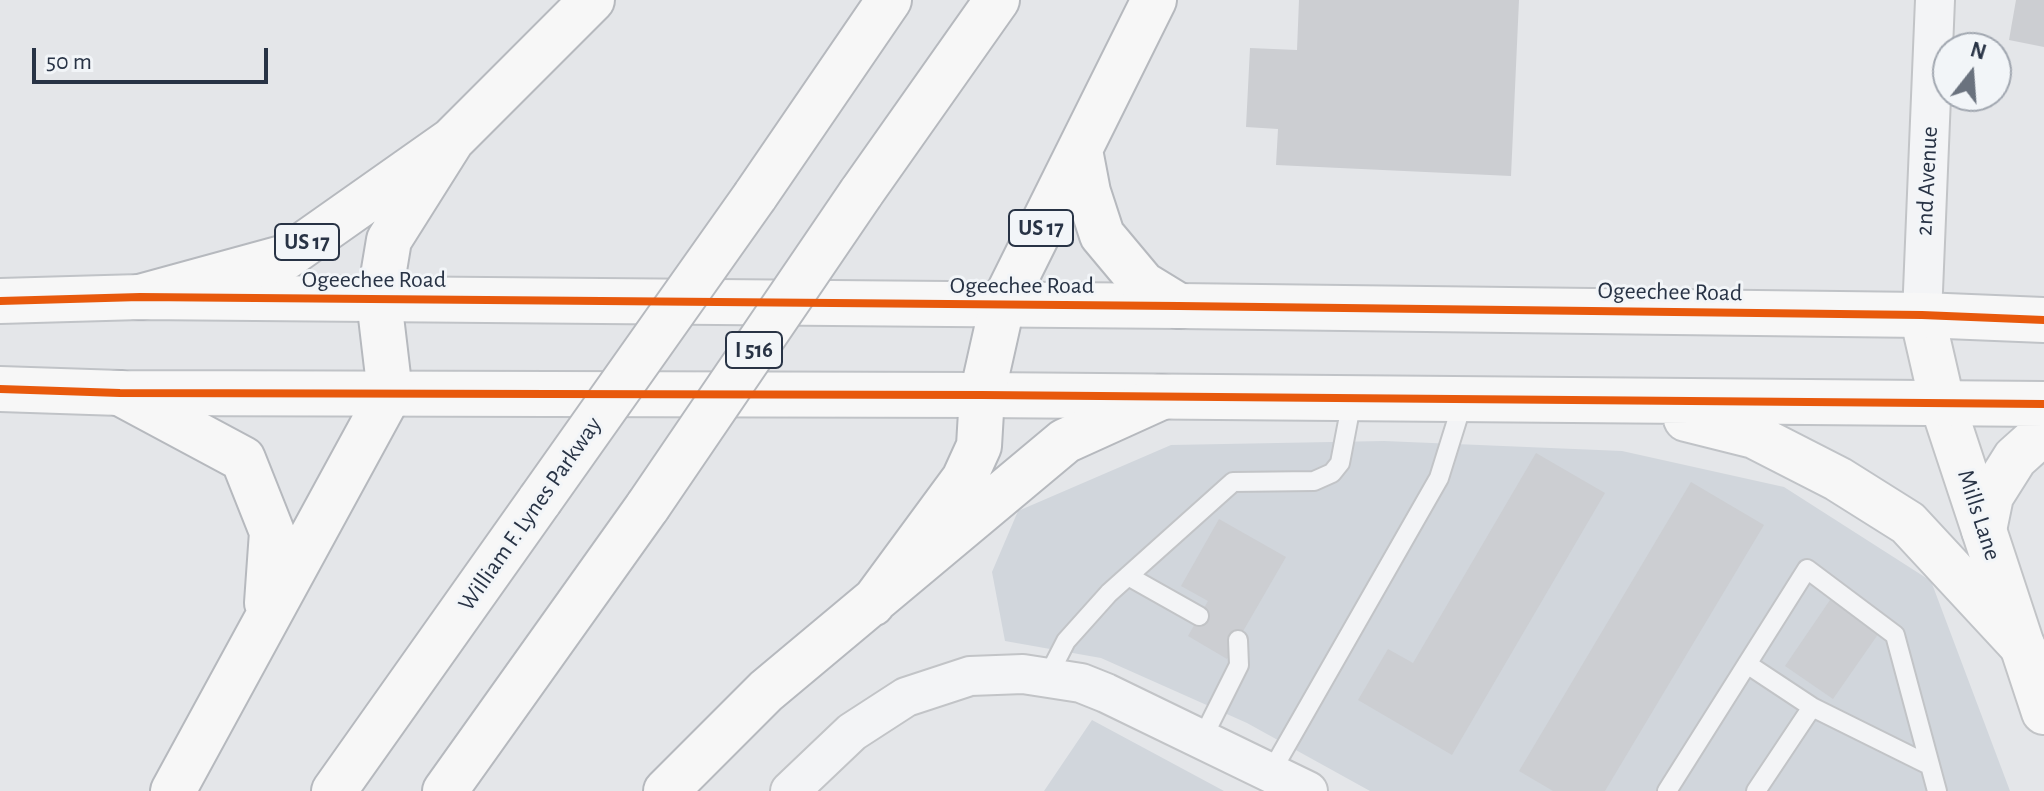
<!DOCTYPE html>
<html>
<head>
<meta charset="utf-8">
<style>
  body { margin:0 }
  #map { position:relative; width:2044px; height:791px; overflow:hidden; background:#e4e6e9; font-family:"Alegreya Sans",sans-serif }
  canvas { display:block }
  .north { position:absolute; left:1932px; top:32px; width:80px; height:80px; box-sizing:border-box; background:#f2f5f8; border:2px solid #a1a7b0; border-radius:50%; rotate:17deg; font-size:22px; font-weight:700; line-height:32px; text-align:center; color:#283345 }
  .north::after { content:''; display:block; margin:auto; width:28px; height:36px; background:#6a727e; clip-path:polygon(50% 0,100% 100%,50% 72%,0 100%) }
  .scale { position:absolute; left:32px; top:48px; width:236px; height:36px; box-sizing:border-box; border:4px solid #283345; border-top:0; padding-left:10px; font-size:24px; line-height:28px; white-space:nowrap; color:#283345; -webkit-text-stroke:6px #f2f5f8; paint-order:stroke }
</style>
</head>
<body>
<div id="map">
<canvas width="2044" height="791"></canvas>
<div class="north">N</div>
<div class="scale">50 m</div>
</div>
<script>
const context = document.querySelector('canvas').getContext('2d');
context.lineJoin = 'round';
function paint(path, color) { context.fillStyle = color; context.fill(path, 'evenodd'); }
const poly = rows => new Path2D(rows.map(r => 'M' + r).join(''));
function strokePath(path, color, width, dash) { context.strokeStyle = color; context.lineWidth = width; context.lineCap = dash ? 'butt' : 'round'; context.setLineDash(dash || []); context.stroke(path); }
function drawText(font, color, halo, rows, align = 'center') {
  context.font = font + ' "Alegreya Sans",sans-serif'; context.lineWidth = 6; context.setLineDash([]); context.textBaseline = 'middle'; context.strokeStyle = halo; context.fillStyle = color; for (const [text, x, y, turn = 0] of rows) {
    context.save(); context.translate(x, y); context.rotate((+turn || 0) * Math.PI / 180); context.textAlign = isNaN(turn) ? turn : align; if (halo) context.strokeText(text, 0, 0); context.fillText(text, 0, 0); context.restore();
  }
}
paint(poly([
  [1384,441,1622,451,1784,487,1931,581,2010,791,1370,791,1247,723,1101,658,1005,641,992,572,1018,511,1171,445],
  [1092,720,1224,791,1044,791]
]), '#d1d6dc');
paint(poly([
  [1299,0,1519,0,1511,176,1276,165,1278,129,1246,127,1250,48,1297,50],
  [2016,0,2044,0,2044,47,2009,40],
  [1536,453,1605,493,1452,755,1358,700,1388,649,1413,663],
  [1691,482,1764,525,1605,791,1553,791,1519,771],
  [1219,519,1286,557,1227,659,1188,636,1208,601,1181,586],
  [1832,597,1881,630,1833,699,1785,666]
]), '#ccced2');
const lane = poly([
  [1128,576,1199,616],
  [1747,664,1812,707,1756,791],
  [1048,676,1066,641,1109,593,1233,482,1314,481,1332,473,1340,463,1352,400],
  [1812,707,1929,765],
  [1202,739,1239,665,1238,640],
  [1271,772,1439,478,1463,401],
  [1667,791,1807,569,1895,635,1937,791]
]);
const street = poly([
  [1922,315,1935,0],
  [790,791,852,732,906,697,970,676,1023,674,1081,683,1106,693,1308,791]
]);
const secondary = poly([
  [1922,315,1943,406,2044,712]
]);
const primary = poly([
  [0,301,140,297,1179,306,1922,315,2044,320],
  [0,389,120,393,982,395,2044,404],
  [1686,419,1754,436,1838,479,1908,523,2023,647],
  [1984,530,1991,496,2015,458,2044,432]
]);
const highway = poly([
  [1080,150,1088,192,1102,235,1143,284,1179,306],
  [861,193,997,0],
  [755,196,889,0],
  [140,297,286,257,452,140,592,0],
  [120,393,243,459,272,532,267,603],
  [872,604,964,479,979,446,982,395,1002,306,1154,0],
  [173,791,390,393,379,300,389,240,452,140],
  [334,791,540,500],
  [445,791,648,506],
  [666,791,766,691,1065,441,1162,397]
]);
strokePath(lane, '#c2c4c7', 22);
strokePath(street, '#c2c4c7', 42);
strokePath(secondary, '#c2c4c7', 48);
strokePath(primary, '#c0c3c7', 48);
strokePath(highway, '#b6b9be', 48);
strokePath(lane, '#f3f4f6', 18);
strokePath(street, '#f3f4f6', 38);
strokePath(secondary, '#f7f7f7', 44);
strokePath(primary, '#f7f7f7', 44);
strokePath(highway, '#f7f7f7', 44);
const highwayBridge = poly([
  [540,500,755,196],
  [648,506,861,193]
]);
strokePath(highwayBridge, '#b6b9be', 48, []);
strokePath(highwayBridge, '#f7f7f7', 44);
strokePath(poly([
  [0,301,140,297,1179,306,1922,315,2044,320],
  [0,389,120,393,982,395,2044,404]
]), '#e8590c', 8);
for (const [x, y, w] of [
  [1041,228,64],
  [307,242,64],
  [754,350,56]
]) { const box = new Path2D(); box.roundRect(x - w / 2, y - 18, w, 36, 6); context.fillStyle = '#f2f5f8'; context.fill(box); strokePath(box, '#283345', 2); }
drawText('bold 22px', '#283345', null, [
  ["US 17",1041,228],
  ["US 17",307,242],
  ["I 516",754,350]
]);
drawText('24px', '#283345', '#f2f5f8', [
  ["2nd Avenue",1927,181,-87],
  ["Ogeechee Road",374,280],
  ["Ogeechee Road",1022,286],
  ["Ogeechee Road",1670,292,1],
  ["William F. Lynes Parkway",530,514,-55],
  ["Mills Lane",1979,515,72]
]);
</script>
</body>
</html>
